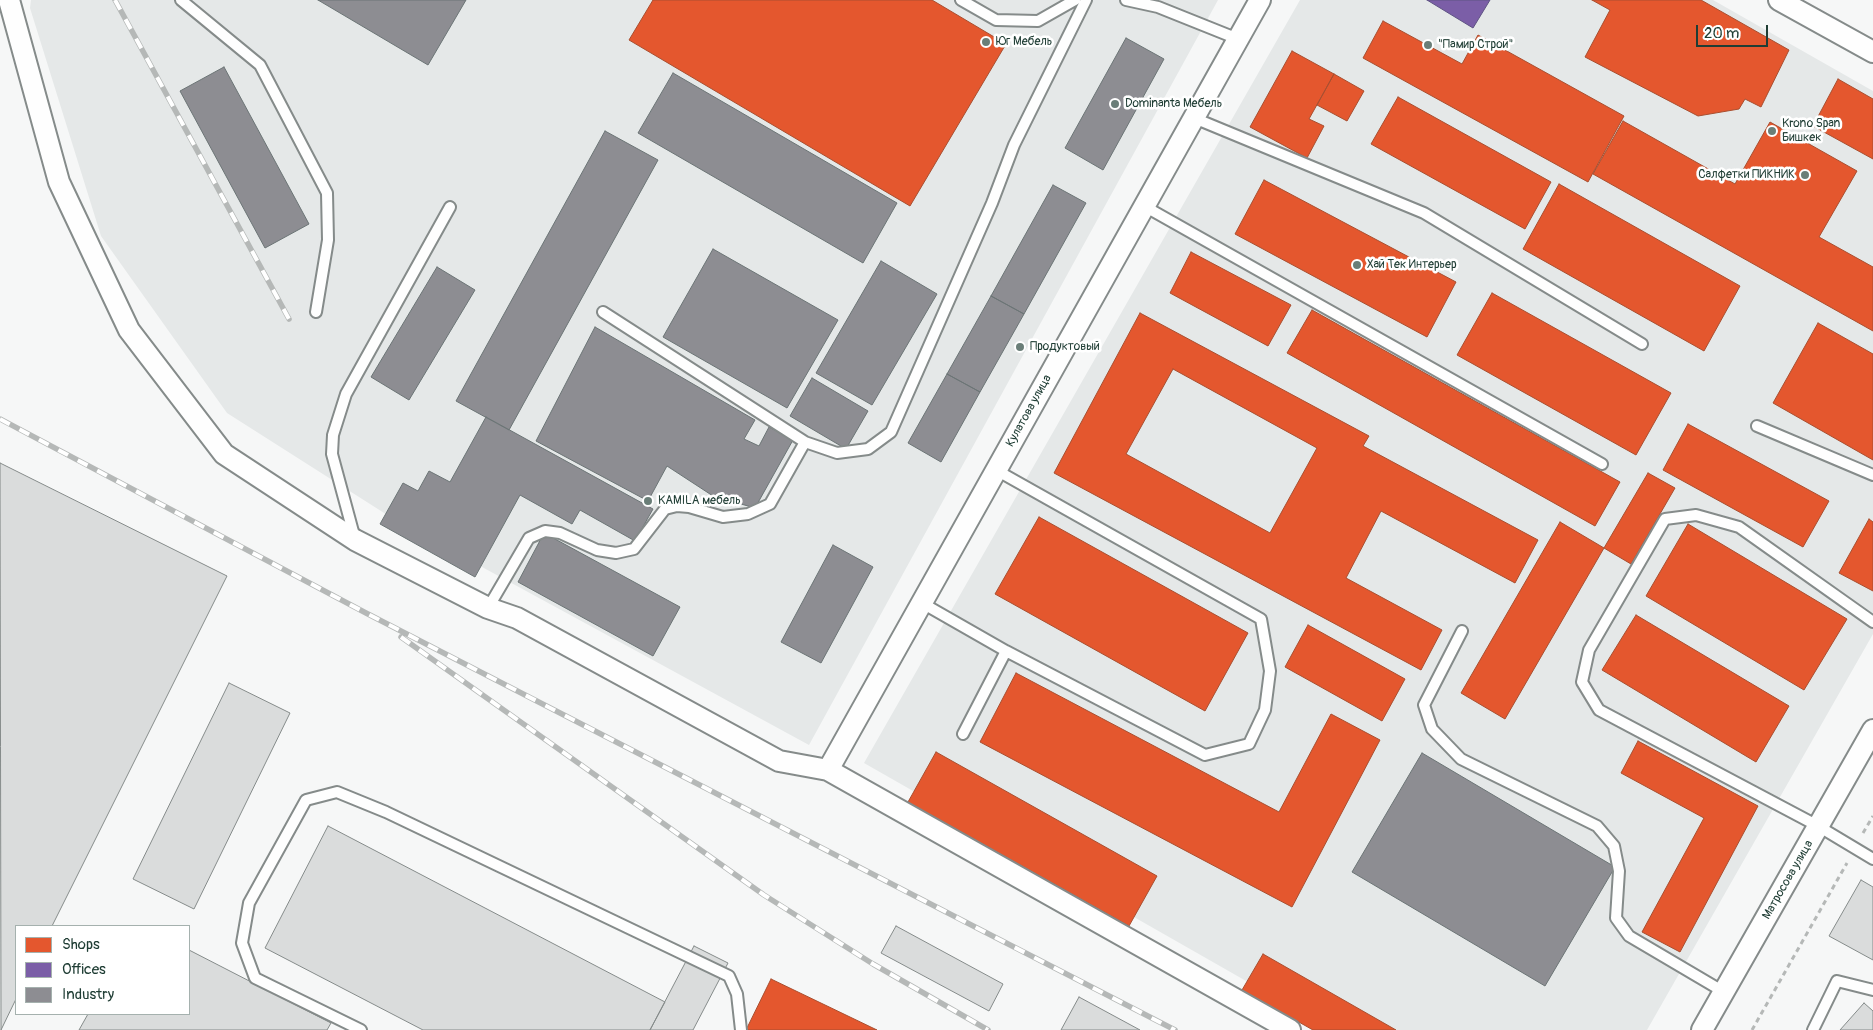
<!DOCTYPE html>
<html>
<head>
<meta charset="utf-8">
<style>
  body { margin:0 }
  #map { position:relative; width:1873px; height:1030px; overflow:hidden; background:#f6f7f7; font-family:Pangolin,sans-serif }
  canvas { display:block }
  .legend { position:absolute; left:15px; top:925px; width:175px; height:90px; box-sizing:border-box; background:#fff; border:1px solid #a5b1ae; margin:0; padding:6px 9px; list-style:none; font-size:15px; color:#1f3d34 }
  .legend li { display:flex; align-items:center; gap:10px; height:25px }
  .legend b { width:25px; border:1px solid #a5b1ae }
  .scale { position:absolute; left:1696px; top:25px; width:72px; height:22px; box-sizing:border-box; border:2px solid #1f3d34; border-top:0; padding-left:6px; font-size:15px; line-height:18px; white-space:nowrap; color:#1f3d34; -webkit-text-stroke:4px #fff; paint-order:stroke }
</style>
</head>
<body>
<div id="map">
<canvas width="1873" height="1030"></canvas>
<ul class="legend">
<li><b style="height:14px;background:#e4572e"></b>Shops</li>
<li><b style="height:14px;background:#7b5ea7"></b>Offices</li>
<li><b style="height:14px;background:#8d8d92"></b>Industry</li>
</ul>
<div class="scale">20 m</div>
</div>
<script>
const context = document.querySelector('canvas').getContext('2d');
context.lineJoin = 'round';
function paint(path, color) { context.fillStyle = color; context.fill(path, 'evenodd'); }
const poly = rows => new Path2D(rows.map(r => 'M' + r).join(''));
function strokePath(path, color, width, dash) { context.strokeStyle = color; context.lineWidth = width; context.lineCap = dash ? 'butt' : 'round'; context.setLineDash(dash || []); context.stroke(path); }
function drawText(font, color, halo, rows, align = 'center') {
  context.font = font + ' Pangolin,sans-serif'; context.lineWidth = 5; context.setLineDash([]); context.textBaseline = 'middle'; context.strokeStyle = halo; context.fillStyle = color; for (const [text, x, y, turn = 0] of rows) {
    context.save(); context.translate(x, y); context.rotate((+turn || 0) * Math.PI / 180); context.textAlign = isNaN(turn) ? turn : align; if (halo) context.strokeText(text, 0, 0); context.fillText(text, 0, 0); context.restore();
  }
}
paint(poly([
  [31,0,1218,0,809,745,392,518,227,413,101,236,30,8],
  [1300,0,1713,0,1873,91,1873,634,1647,1030,1332,1030,864,763]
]), '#e5e8e8');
const shops = poly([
  [653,0,932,0,1006,44,910,206,629,40,653,0],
  [1592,0,1701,0,1789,50,1761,107,1745,99,1739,109,1698,116,1585,57,1610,10,1592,0],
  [1383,21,1462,64,1478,35,1624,116,1588,182,1363,58,1383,21],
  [1292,51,1334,74,1309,119,1324,126,1307,158,1250,127,1292,51],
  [1334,74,1364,91,1347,121,1317,105,1334,74],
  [1838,79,1873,99,1873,159,1813,126,1838,79],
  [1398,97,1551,182,1525,229,1371,144,1398,97],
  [1623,121,1735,184,1770,122,1857,171,1819,237,1873,267,1873,331,1593,174,1623,121],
  [1264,180,1456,282,1427,337,1235,234,1264,180],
  [1559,184,1740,286,1704,351,1523,249,1559,184],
  [1191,252,1291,305,1268,346,1170,293,1191,252],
  [1492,293,1671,393,1636,455,1457,355,1492,293],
  [1312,310,1620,482,1595,526,1287,353,1312,310],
  [1140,313,1369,436,1363,446,1538,540,1515,583,1381,511,1346,578,1442,630,1421,670,1054,473,1140,313],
  [1173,369,1317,448,1270,533,1126,454,1173,369],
  [1818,323,1873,354,1873,460,1773,403,1818,323],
  [1688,424,1829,501,1803,547,1663,470,1688,424],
  [1648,473,1675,488,1631,564,1604,548,1648,473],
  [1039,517,1248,633,1205,711,995,594,1039,517],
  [1869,519,1873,522,1873,591,1839,573,1869,519],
  [1560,522,1604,548,1505,719,1461,693,1560,522],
  [1688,524,1847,619,1804,690,1646,596,1688,524],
  [1636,615,1789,706,1756,762,1602,670,1636,615],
  [1308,625,1405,679,1382,721,1285,667,1308,625],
  [1016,673,1279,812,1331,714,1380,740,1292,907,980,742,1016,673],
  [1638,741,1758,806,1680,952,1642,932,1704,818,1621,773,1638,741],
  [936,752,1157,876,1129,926,908,802,936,752],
  [1263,954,1396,1030,1313,1030,1242,990,1263,954],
  [771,979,877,1030,746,1030,771,979]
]);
paint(shops, '#e4572e');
strokePath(shops, '#a94f30', 1);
const offices = poly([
  [1427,0,1490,0,1473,28,1427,0]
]);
paint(offices, '#7b5ea7');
strokePath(offices, '#5f5484', 1);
const industry = poly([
  [318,0,466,0,428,65,318,0],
  [1126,38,1164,59,1103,170,1065,148,1126,38],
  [224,67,309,224,265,248,180,91,224,67],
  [673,73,897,203,863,263,638,133,673,73],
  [605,131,658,160,509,430,456,401,605,131],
  [1053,185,1086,203,1024,314,991,296,1053,185],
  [713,249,838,320,787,408,663,337,713,249],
  [881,261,937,294,872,405,816,373,881,261],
  [437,267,475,290,409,400,371,377,437,267],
  [991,296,1024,314,980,392,947,374,991,296],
  [595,327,755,420,744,439,759,446,769,427,793,440,755,508,713,496,667,466,648,501,536,441,595,327],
  [947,374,980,392,941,462,908,443,947,374],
  [812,378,868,411,846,449,790,416,812,378],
  [486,417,653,509,635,541,580,510,572,524,520,495,475,577,380,524,403,483,418,491,429,471,450,482,486,417],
  [544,533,680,607,653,656,518,582,544,533],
  [833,545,873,567,821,663,781,642,833,545],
  [1422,753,1615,867,1545,986,1352,872,1422,753]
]);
paint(industry, '#8d8d92');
strokePath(industry, '#6c7576', 1);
const building = poly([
  [0,463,227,576,52,926,16,926,16,999,1,1030,0,463],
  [229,683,290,713,194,909,133,879,229,683],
  [328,826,665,1002,650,1030,423,1030,265,948,328,826],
  [1861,880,1873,887,1873,960,1829,936,1861,880],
  [896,926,1003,984,989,1011,881,953,896,926],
  [694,946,728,963,693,1030,650,1030,694,946],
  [189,950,331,1023,327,1030,79,1030,88,1014,189,1014,189,950],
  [1079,997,1140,1030,1061,1030,1079,997],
  [1864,1003,1873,1011,1873,1030,1840,1030,1864,1003]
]);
paint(building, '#dadcdc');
strokePath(building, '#858b8a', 1);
const service = poly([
  [181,0,260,65,327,193,328,240,316,312],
  [961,0,996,20,1038,21,1075,0],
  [1126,0,1158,7,1238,39],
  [1194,118,1424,213,1642,344],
  [1144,206,1602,464],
  [603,312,805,442,837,453,868,449,891,432,992,203,1014,145,1086,0],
  [1757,426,1873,475],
  [996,470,1261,619,1270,671,1265,710,1249,744,1205,755,1006,651],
  [355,539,332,454,333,435,346,394,450,207],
  [922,603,1006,651,963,734],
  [488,608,529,538,545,531,560,533,597,550,616,553,634,549,665,509,677,506,689,507,723,517,748,514,770,504,805,442],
  [1873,622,1739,527,1696,515,1665,519,1589,650,1582,682,1599,710,1818,826,1873,859],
  [1462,631,1424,705,1432,729,1461,759,1597,826,1614,846,1619,871,1616,918,1629,936,1724,992],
  [361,1030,255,978,242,943,249,903,306,800,337,792,386,812,729,976,737,994,741,1030],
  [1813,1030,1837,981,1873,990]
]);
const minor = poly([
  [9,0,59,182,129,330,224,454,355,540,488,608,517,618,779,761,828,770,1290,1030],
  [1779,0,1873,52],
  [828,770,1260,0],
  [1702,1030,1873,730]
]);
strokePath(service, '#858b8a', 14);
strokePath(minor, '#858b8a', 24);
strokePath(poly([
  [1863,833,1873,816],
  [1752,1030,1847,863]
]), '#b5b8b7', 3, [5, 4]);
strokePath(service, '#fefefe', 10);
strokePath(minor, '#fefefe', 20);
const rail = poly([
  [115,0,289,319],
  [0,419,366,613,1175,1030],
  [401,637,764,895,873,964,988,1030]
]);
strokePath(rail, '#b5b8b7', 5.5);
strokePath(rail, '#fff', 4, [11]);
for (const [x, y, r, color] of [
  [986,42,5,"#6a7e78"],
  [1428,45,5,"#6a7e78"],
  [1115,104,5,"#6a7e78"],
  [1772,131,5,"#6a7e78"],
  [1805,175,5,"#6a7e78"],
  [1357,265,5,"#6a7e78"],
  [1020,347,5,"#6a7e78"],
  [648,501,5,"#6a7e78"]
]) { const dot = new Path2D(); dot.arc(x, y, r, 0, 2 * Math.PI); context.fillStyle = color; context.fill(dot); strokePath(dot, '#fff', 2); }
drawText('12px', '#1f3d34', '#fff', [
  ["Юг Мебель",996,42],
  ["\"Памир Строй\"",1438,45],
  ["Dominanta Мебель",1125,104],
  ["Krono Span",1782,124],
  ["Бишкек",1782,138],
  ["Салфетки ПИКНИК",1795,175,"right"],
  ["Хай Тек Интерьер",1367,265],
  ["Продуктовый",1030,347],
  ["KAMILA мебель",658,501]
], 'left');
drawText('12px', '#1f3d34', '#fff', [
  ["Кулатова улица",1029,411,-61],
  ["Матросова улица",1788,880,-60]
]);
</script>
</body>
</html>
